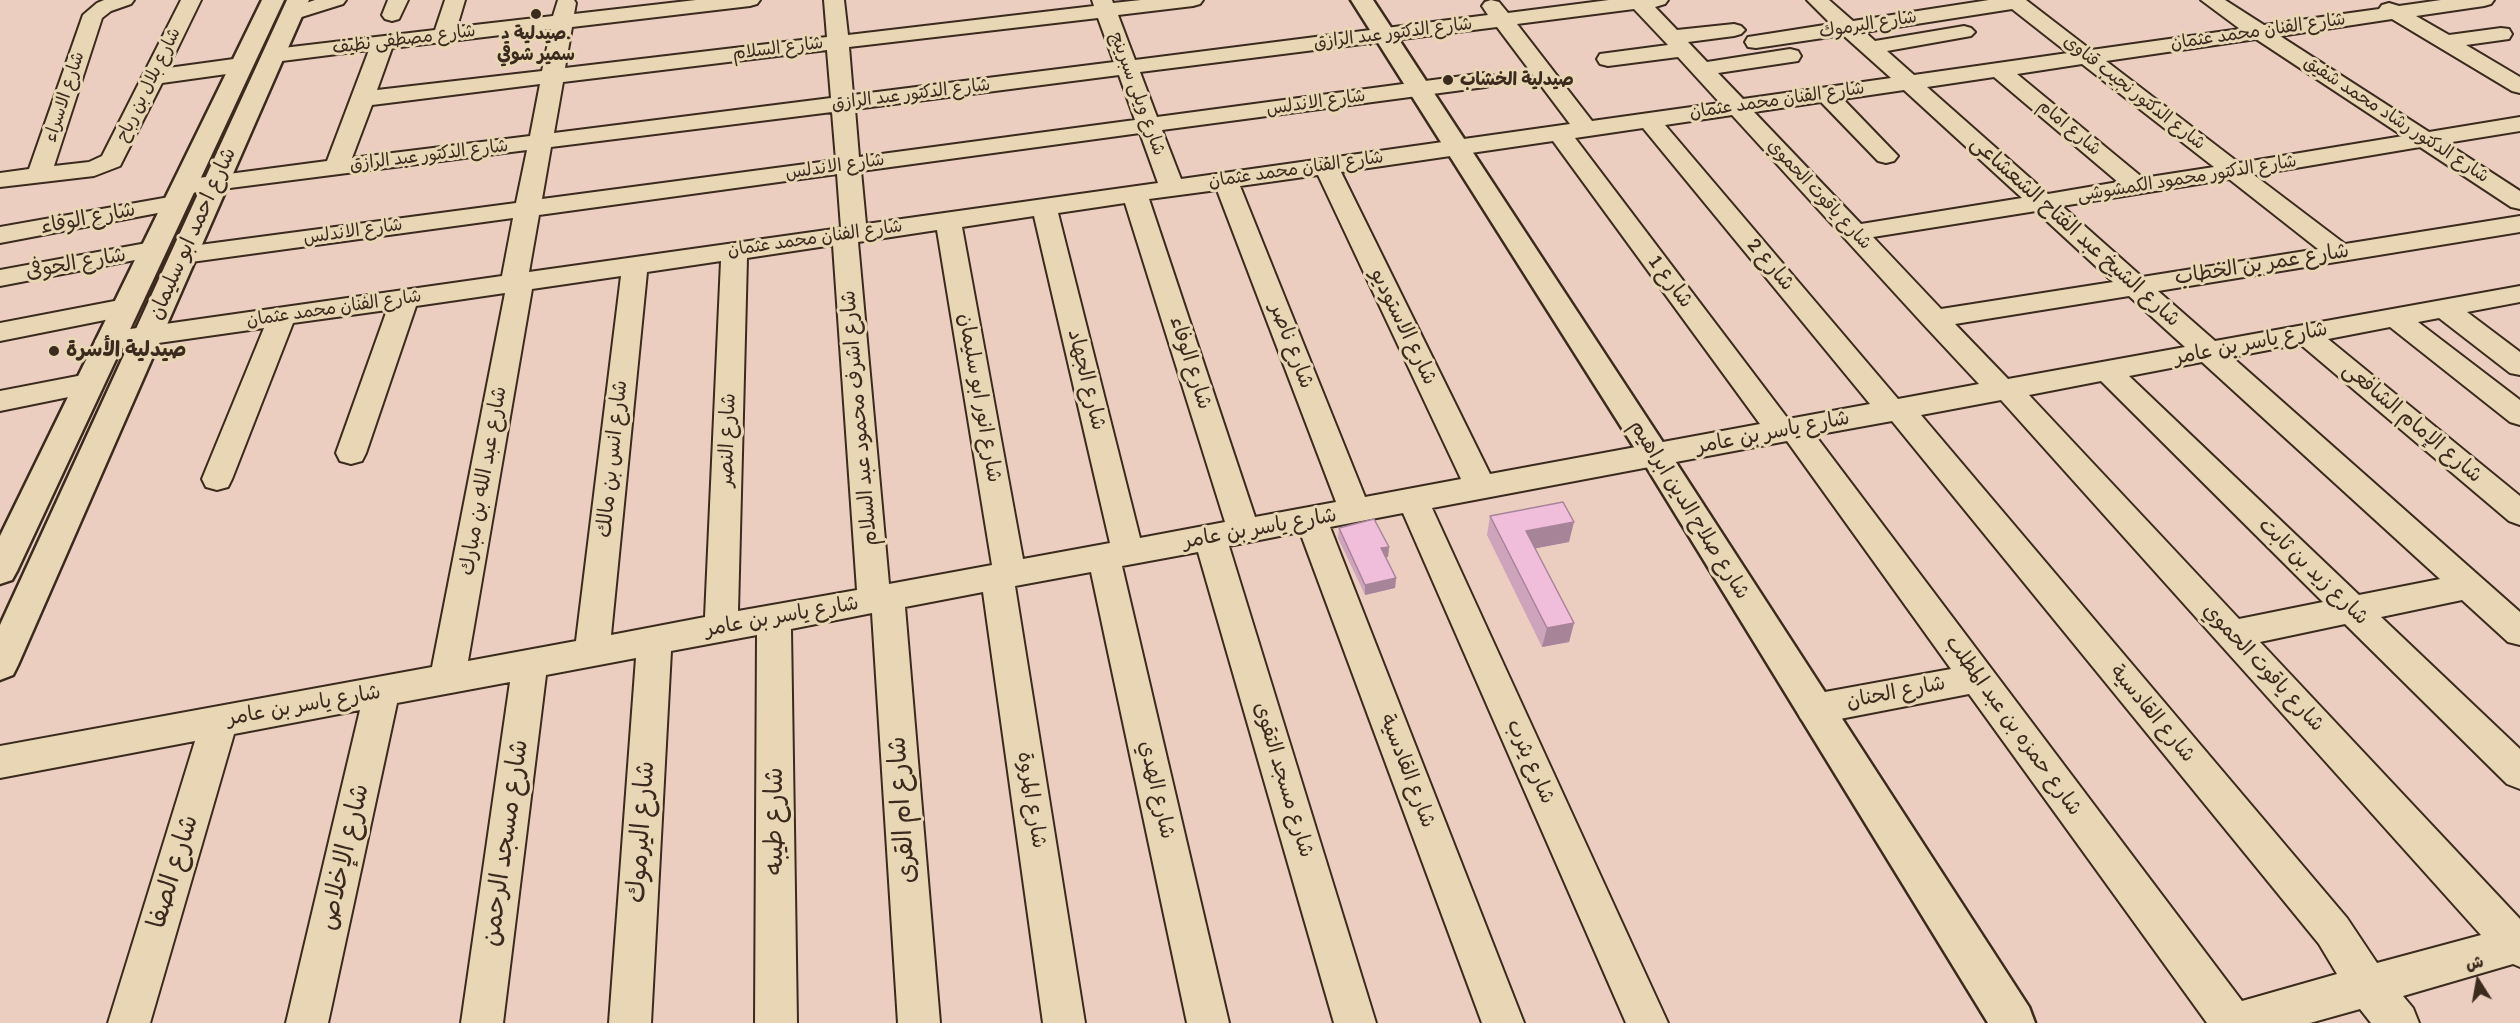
<!DOCTYPE html>
<html>
<head>
<meta charset="utf-8">
<style>
  body { margin:0 }
  #map { position:relative; width:2520px; height:1023px; overflow:hidden; background:#ebcec0; font-family:Itim,"Playpen Sans Arabic",sans-serif }
  canvas { display:block }
  .north { position:absolute; left:2448px; top:951px; width:60px; height:60px; -webkit-text-stroke:4px #e9d6b4; paint-order:stroke; rotate:349deg; font-size:16px; font-weight:700; line-height:24px; text-align:center; color:#3b2a1e }
  .north::after { content:''; display:block; margin:auto; width:21px; height:27px; background:#3b2a1e; clip-path:polygon(50% 0,100% 100%,50% 72%,0 100%) }
</style>
</head>
<body>
<div id="map">
<canvas width="2520" height="1023"></canvas>
<div class="north">ش</div>
</div>
<script>
const context = document.querySelector('canvas').getContext('2d');
context.lineJoin = 'round';
const poly = rows => new Path2D(rows.map(r => 'M' + r).join(''));
function strokePath(path, color, width, dash) { context.strokeStyle = color; context.lineWidth = width; context.lineCap = dash ? 'butt' : 'round'; context.setLineDash(dash || []); context.stroke(path); }
function paint(path, color) { context.fillStyle = color; context.fill(path, 'evenodd'); }
function drawText(font, color, halo, rows, align = 'center') {
  context.font = font + ' Itim,"Playpen Sans Arabic",sans-serif'; context.lineWidth = 6; context.setLineDash([]); context.textBaseline = 'middle'; context.strokeStyle = halo; context.fillStyle = color; for (const [text, x, y, turn = 0] of rows) {
    context.save(); context.translate(x, y); context.rotate((+turn || 0) * Math.PI / 180); context.textAlign = isNaN(turn) ? turn : align; if (halo) context.strokeText(text, 0, 0); context.fillText(text, 0, 0); context.restore();
  }
}
const minor = poly([
  [104,0,134,0,131,4,111,11,102,18,54,166,89,162,102,156,181,0,201,0,168,68,241,58,249,60,252,65,249,70,241,72,162,83,120,166,94,176,0,187,0,173,29,169,83,15,97,3,104,0],
  [315,0,346,0,343,4,292,20,285,18,282,14,285,10,315,0],
  [388,0,408,0,399,19,392,21,385,19,382,15,388,0],
  [445,0,465,0,457,27,553,16,558,0,574,0,576,3,574,14,696,0,760,0,757,4,750,6,572,27,565,68,827,37,824,0,844,0,848,35,1094,6,1092,0,1112,0,1113,3,1141,0,1203,0,1200,4,1193,6,1118,15,1135,60,1488,15,1482,6,1485,2,1491,0,1499,2,1508,13,1609,0,1668,0,1665,4,1655,7,1677,30,1734,24,1741,26,1745,30,1741,34,1734,36,1688,42,1707,62,1790,49,1798,51,1801,56,1798,61,1718,73,1743,99,1891,78,1843,35,1756,48,1748,47,1745,42,1748,37,1831,24,1807,0,1829,0,1853,21,1989,0,2026,0,2091,50,2240,29,2201,0,2225,0,2264,25,2379,9,2382,5,2389,3,2399,6,2441,0,2494,0,2491,4,2484,6,2416,16,2449,35,2501,28,2509,29,2512,34,2509,39,2466,45,2520,77,2520,93,2512,91,2392,19,2280,36,2429,132,2520,117,2520,131,2446,143,2520,191,2520,209,2511,207,2420,147,2254,175,2345,244,2520,216,2520,232,2158,291,2215,341,2520,286,2520,302,2467,312,2520,352,2520,375,2510,373,2439,318,2418,322,2520,400,2520,425,2510,422,2390,327,2328,339,2520,496,2520,525,2509,521,2300,344,2232,357,2520,612,2520,645,2508,642,2462,600,2381,617,2520,749,2520,789,2507,784,2345,624,2260,642,2520,919,2520,967,2513,964,2403,996,2413,1008,2419,1023,2371,1023,2360,1009,2310,1023,2207,1023,1969,694,1814,724,1801,719,1796,709,1801,699,1814,694,1951,669,1787,441,1432,508,1668,1023,1626,1023,1403,513,1330,527,1524,1023,1482,1023,1300,532,1229,546,1376,1023,1334,1023,1198,552,1122,566,1229,1023,1187,1023,1091,572,1015,586,1085,1023,1043,1023,983,592,905,607,940,1023,898,1023,872,613,791,629,797,1023,755,1023,757,635,671,651,651,1023,609,1023,636,658,546,675,503,1023,461,1023,510,682,397,703,328,1023,286,1023,360,710,234,734,150,1023,108,1023,195,741,0,778,0,746,432,667,505,293,416,306,366,453,362,461,351,464,340,461,336,453,387,310,293,323,232,479,228,487,217,490,206,487,202,479,264,328,109,350,99,347,95,341,99,335,109,332,502,276,513,218,184,263,175,261,171,255,175,249,184,247,516,203,527,150,183,194,174,192,171,187,174,182,183,180,327,161,369,50,274,62,266,60,263,55,266,50,435,30,445,0],
  [1634,9,1668,45,1600,54,1597,59,1600,64,1608,66,1678,57,1720,103,1592,121,1517,24,1634,9],
  [2012,9,2068,53,1914,75,1887,51,1971,36,1975,32,1971,28,1964,26,1875,41,1865,32,2012,9],
  [1098,18,1114,62,853,95,849,47,1098,18],
  [1497,27,1570,124,1181,179,1162,130,1485,87,1493,85,1496,80,1493,75,1485,73,1157,117,1140,72,1497,27],
  [551,29,542,71,377,90,392,48,551,29],
  [2256,39,2403,136,2239,163,2106,61,2256,39],
  [827,50,831,98,554,133,563,82,827,50],
  [2082,64,2214,167,2143,178,2017,74,2082,64],
  [1119,75,1135,120,859,157,855,109,1119,75],
  [1994,77,2118,182,2048,194,1927,87,1994,77],
  [540,84,530,136,352,158,372,105,540,84],
  [1904,90,2022,198,1861,224,1754,112,1821,102,1878,161,1886,163,1894,161,1898,156,1843,99,1904,90],
  [832,112,836,160,542,199,551,147,832,112],
  [1732,115,1924,325,1979,384,1898,399,1665,125,1732,115],
  [1643,128,1870,404,1788,419,1575,138,1643,128],
  [1140,133,1158,183,866,224,861,171,1140,133],
  [1553,141,1760,424,1490,474,1341,172,1553,141],
  [837,174,841,228,529,272,539,215,837,174],
  [1318,175,1461,479,1365,497,1240,186,1318,175],
  [2229,179,2318,249,2142,277,2062,206,2229,179],
  [1217,190,1336,502,1255,517,1149,199,1217,190],
  [1125,203,1225,522,1140,538,1058,213,1125,203],
  [2036,211,2113,282,1941,309,1873,237,2036,211],
  [1034,216,1110,543,1023,559,962,227,1034,216],
  [937,230,992,565,889,584,858,242,937,230],
  [833,245,857,590,738,611,747,258,833,245],
  [721,261,705,617,611,635,647,272,721,261],
  [621,276,576,641,468,661,532,289,621,276],
  [2129,296,2185,347,2008,379,1955,324,2129,296],
  [2202,362,2440,579,2359,595,2129,376,2202,362],
  [2101,381,2323,602,2239,619,2029,395,2101,381],
  [2001,400,2481,935,2377,963,2347,918,1921,415,2001,400],
  [1892,421,2319,944,2337,974,2242,1001,1815,435,1892,421],
  [175,196,184,198,187,203,184,208,0,243,0,227,175,196],
  [152,242,161,245,165,250,161,255,0,286,0,270,152,242],
  [125,299,135,302,139,308,135,314,0,341,0,323,125,299],
  [88,374,98,377,102,384,98,391,0,411,0,391,88,374]
]);
const tertiary = poly([
  [1351,0,1373,0,1666,447,2029,1007,2035,1023,1988,1023,1644,463,1351,0]
]);
const secondary = poly([
  [262,0,284,0,17,571,12,580,0,584,0,536,262,0],
  [287,0,309,0,18,665,13,675,0,680,0,625,287,0]
]);
strokePath(minor, '#3b2a1e', 4);
strokePath(tertiary, '#3b2a1e', 5);
strokePath(secondary, '#3b2a1e', 5);
paint(minor, '#e9d6b4');
paint(tertiary, '#e9d6b4');
paint(secondary, '#e9d6b4');
paint(poly([
  [1490,516,1569,542,1535,548,1574,623,1569,642,1542,647,1487,535],
  [1339,528,1389,547,1388,557,1386,557,1396,578,1395,588,1365,595,1338,538]
]), '#cea3bc');
paint(poly([
  [1574,522,1569,542,1522,551,1526,531],
  [1389,547,1388,557,1380,558,1381,548],
  [1396,578,1395,588,1365,595,1365,585],
  [1574,623,1569,642,1542,647,1547,628]
]), '#a88499');
const building = poly([
  [1563,502,1574,522,1526,531,1574,623,1547,628,1490,516,1563,502],
  [1374,519,1389,547,1381,548,1396,578,1365,585,1339,528,1374,519]
]);
paint(building, '#f0bddb');
strokePath(building, '#a88499', 1.5);
for (const [x, y, r, color] of [
  [536,14,6,"#3b2a1e"],
  [1448,80,6,"#3b2a1e"],
  [54,351,6,"#3b2a1e"]
]) { const dot = new Path2D(); dot.arc(x, y, r, 0, 2 * Math.PI); context.fillStyle = color; context.fill(dot); strokePath(dot, '#e9d6b4', 2); }
drawText('18px', '#3b2a1e', '#e9d6b4', [
  ["شارع اليرموك",1868,25,-9],
  ["شارع الفنان محمد عثمان",2258,32,-8],
  ["شارع الدكتور عبد الرازق",1393,34,-7],
  ["شارع مصطفى نظيف",404,40,-7],
  ["شارع السلام",778,49,-7],
  ["شارع بلال بن رباح",149,85,-64],
  ["شارع الدكتور نجيب قناوى",2134,93,38],
  ["شارع ويلى سبرينج",1137,94,70],
  ["شارع الدكتور عبد الرازق",911,95,-7],
  ["شارع الاسراء",65,97,-72],
  ["شارع الفنان محمد عثمان",1777,101,-8],
  ["شارع الاندلس",1316,103,-8],
  ["شارع الدكتور رشاد محمد شفيق",2396,120,33],
  ["شارع امام",2069,128,40],
  ["شارع الدكتور عبد الرازق",429,156,-7],
  ["شارع الاندلس",835,167,-8],
  ["شارع الفنان محمد عثمان",1296,170,-8],
  ["شارع الدكتور محمود الكمشوشى",2187,179,-9],
  ["شارع ياقوت الحموي",1819,195,47],
  ["شارع الاندلس",353,232,-8],
  ["شارع الفنان محمد عثمان",815,239,-8],
  ["شارع الفنان محمد عثمان",334,309,-8]
]);
drawText('bold 18px', '#3b2a1e', '#e9d6b4', [
  ["صيدلية د.",536,34],
  ["سمير شوقي",536,55],
  ["صيدلية الخشاب",1460,80,"left"]
]);
drawText('21px', '#3b2a1e', '#e9d6b4', [
  ["شارع الوفاء",88,219,-11],
  ["شارع الشيخ عبد الفتاح الشعشاعى",2075,232,42],
  ["شارع احمد ابو سليمان",193,234,-66],
  ["شارع الحوفى",76,264,-10],
  ["شارع 2",1770,265,50],
  ["شارع عمر بن الخطاب",2262,265,-9],
  ["شارع 1",1670,282,53],
  ["شارع الاستوديو",1403,327,64],
  ["شارع ياسر بن عامر",2251,344,-11],
  ["شارع ناصر",1291,346,69],
  ["شارع الوفاء",1190,363,72],
  ["شارع الجهاد",1086,380,76],
  ["شارع انور ابو سليمان",979,398,80],
  ["شارع اشرف محمود عبد السلام",860,418,-95],
  ["شارع الإمام الشافعى",2412,423,40],
  ["شارع ياسر بن عامر",1773,433,-11],
  ["شارع النصر",728,440,-88],
  ["شارع انس بن مالك",613,459,-84],
  ["شارع عبد الله بن مبارك",484,481,-80],
  ["شارع صلاح الدين ابراهيم",1689,510,58],
  ["شارع ياسر بن عامر",1260,529,-10],
  ["شارع زيد بن ثابت",2313,572,44],
  ["شارع ياسر بن عامر",782,617,-10],
  ["شارع ياقوت الحموي",2263,668,47],
  ["شارع الحنان",1896,693,-11],
  ["شارع ياسر بن عامر",304,706,-10],
  ["شارع القادسية",2152,714,50],
  ["شارع حمزه بن عبد المطلب",2013,726,54],
  ["شارع يثرب",1530,762,66],
  ["شارع القادسية",1407,771,69],
  ["شارع مسجد التقوى",1283,780,73],
  ["شارع الهدي",1156,790,77],
  ["شارع المروة",1031,800,81]
]);
drawText('bold 21px', '#3b2a1e', '#e9d6b4', [
  ["صيدلية الأسرة",66,351]
], 'left');
drawText('26px', '#3b2a1e', '#e9d6b4', [
  ["شارع ام القرى",903,810,-94],
  ["شارع طيبه",775,821,-90],
  ["شارع اليرموك",642,832,-86],
  ["شارع مسجد الرحمن",506,843,-82],
  ["شارع الإخلاص",345,857,-77],
  ["شارع الصفا",174,872,-73]
]);
</script>
</body>
</html>
